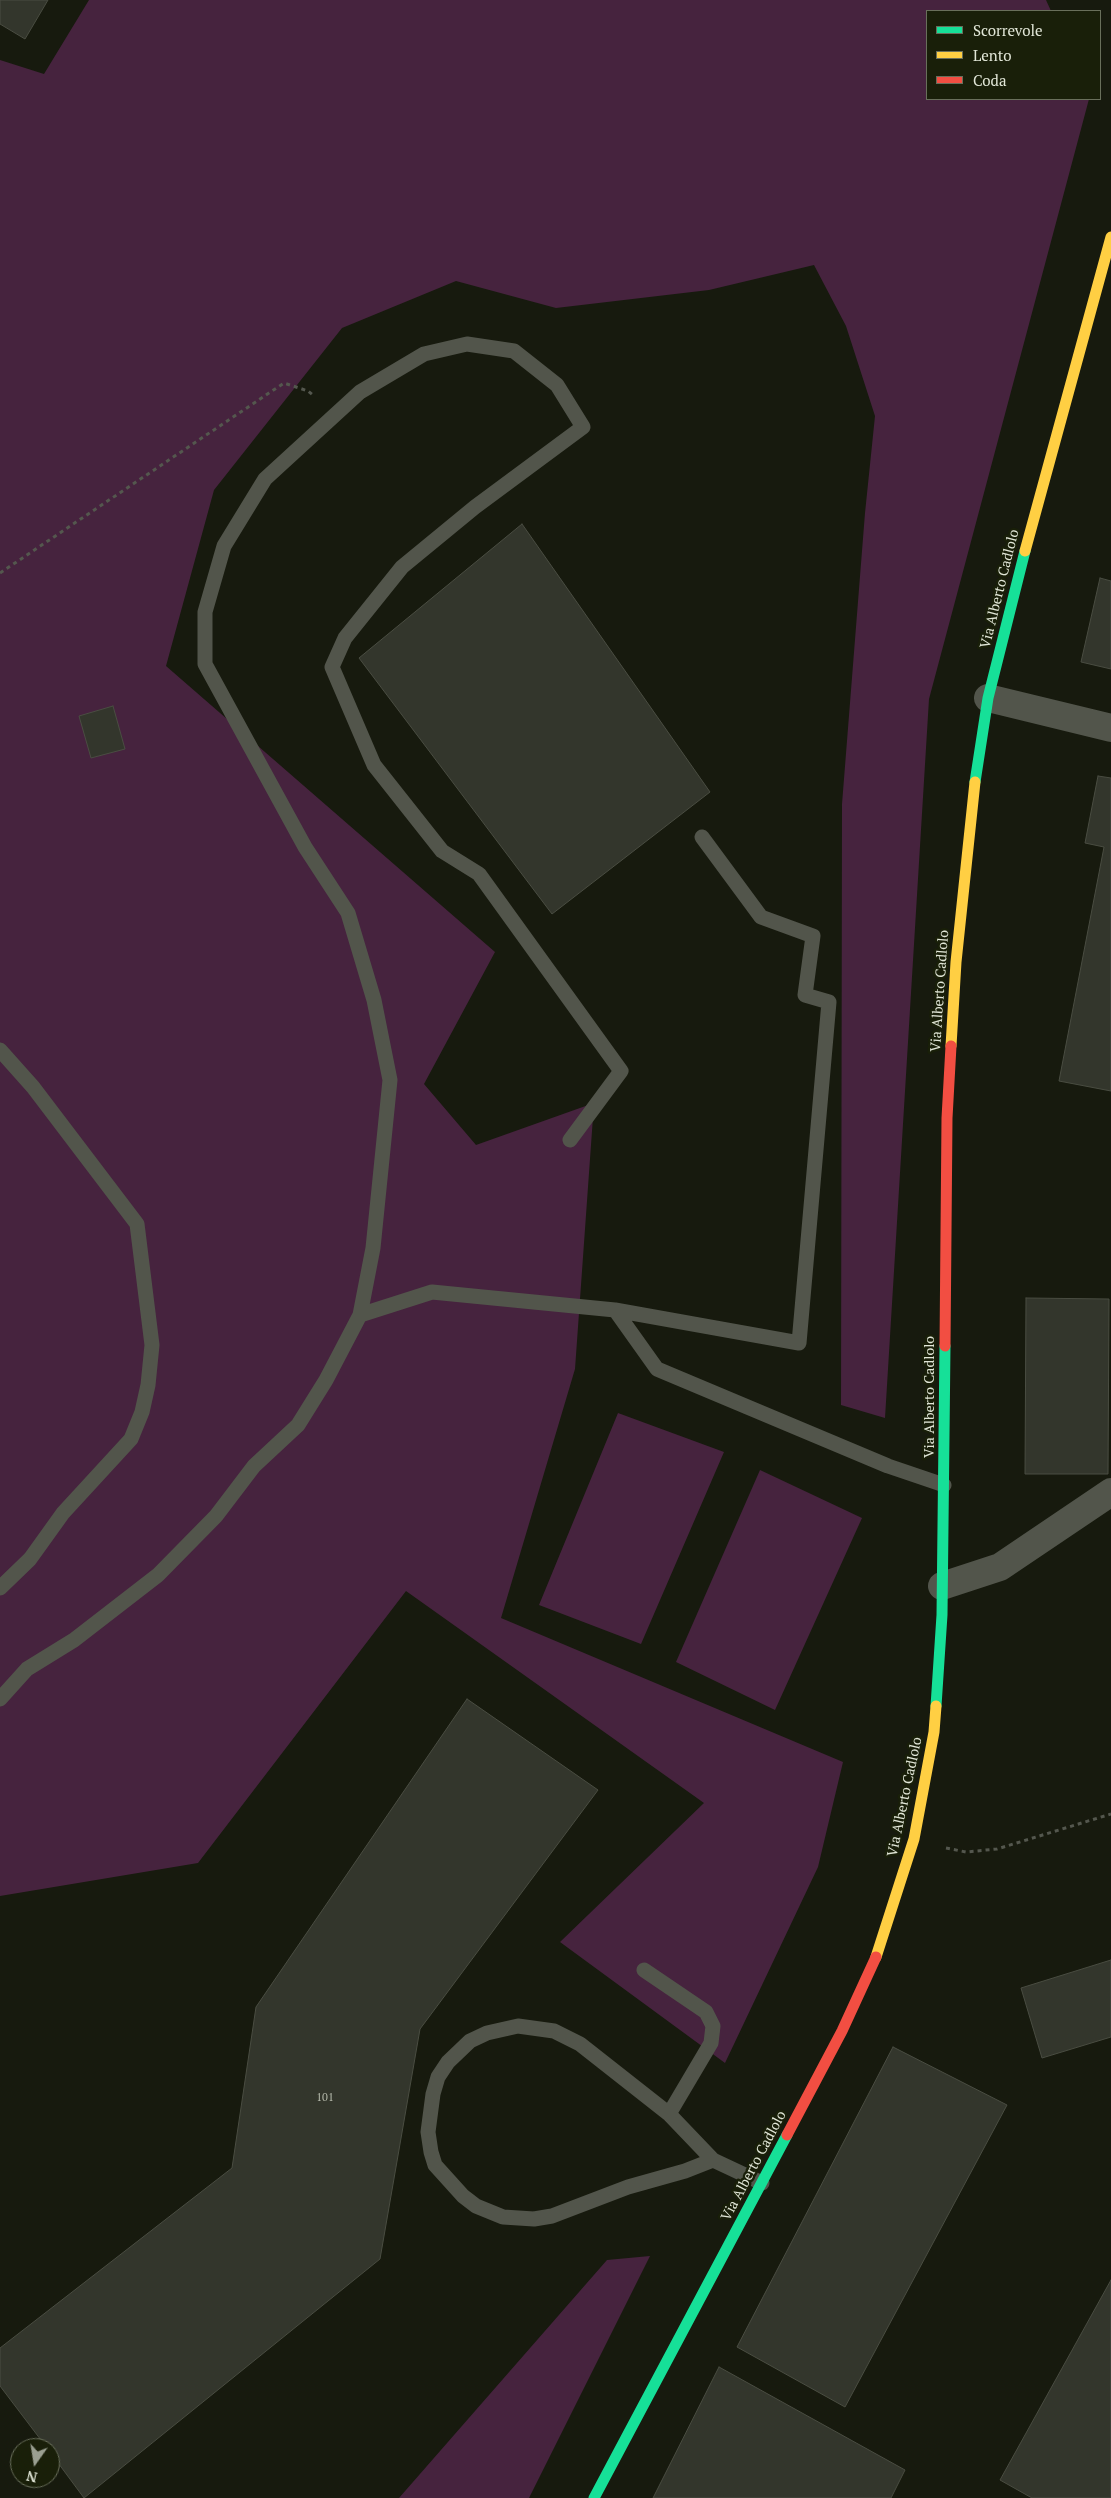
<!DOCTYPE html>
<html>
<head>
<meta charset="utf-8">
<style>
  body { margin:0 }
  #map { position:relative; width:1111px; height:2498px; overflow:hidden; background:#171a0e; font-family:"PT Serif",serif }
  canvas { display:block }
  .legend { position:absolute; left:926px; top:10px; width:175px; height:90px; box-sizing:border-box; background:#191f09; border:1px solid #696f5b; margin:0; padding:6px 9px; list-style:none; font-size:15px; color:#e1e6d7 }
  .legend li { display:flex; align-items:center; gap:10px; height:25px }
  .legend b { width:25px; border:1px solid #696f5b }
  .north { position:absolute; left:10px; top:2438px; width:50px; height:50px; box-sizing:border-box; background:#191f09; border:1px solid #696f5b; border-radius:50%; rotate:193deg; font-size:14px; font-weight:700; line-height:20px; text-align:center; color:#e1e6d7 }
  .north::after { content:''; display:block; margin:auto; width:18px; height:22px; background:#9a9f91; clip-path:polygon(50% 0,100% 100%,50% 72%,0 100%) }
</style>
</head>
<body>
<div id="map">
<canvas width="1111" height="2498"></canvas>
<ul class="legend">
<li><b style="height:6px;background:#16e098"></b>Scorrevole</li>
<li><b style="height:6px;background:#ffcf43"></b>Lento</li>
<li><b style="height:6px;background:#f24e42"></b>Coda</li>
</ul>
<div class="north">N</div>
</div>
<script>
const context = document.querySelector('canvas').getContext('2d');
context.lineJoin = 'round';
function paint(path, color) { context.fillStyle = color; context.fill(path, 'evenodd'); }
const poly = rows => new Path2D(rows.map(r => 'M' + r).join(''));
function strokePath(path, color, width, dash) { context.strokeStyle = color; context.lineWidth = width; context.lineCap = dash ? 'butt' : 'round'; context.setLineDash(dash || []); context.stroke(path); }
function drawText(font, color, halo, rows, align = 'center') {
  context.font = font + ' "PT Serif",serif'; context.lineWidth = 5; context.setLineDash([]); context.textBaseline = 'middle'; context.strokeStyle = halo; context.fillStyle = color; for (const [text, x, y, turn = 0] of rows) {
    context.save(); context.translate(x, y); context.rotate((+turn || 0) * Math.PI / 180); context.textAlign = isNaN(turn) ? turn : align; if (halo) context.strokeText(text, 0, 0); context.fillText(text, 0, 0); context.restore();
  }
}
paint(poly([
  [89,0,1046,0,1051,11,927,11,927,99,1089,99,929,699,885,1418,841,1405,842,804,865,513,875,416,846,326,814,265,709,290,556,308,456,281,342,328,214,490,166,666,495,952,424,1084,476,1145,594,1103,575,1369,501,1618,843,1762,818,1867,725,2063,560,1942,704,1803,406,1591,198,1863,0,1896,0,60,44,74],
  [618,1413,724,1452,641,1644,539,1605],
  [760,1470,862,1518,775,1710,676,1662],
  [650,2256,529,2498,399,2498,607,2260]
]), '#46233e');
const building = poly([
  [0,0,48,0,25,39,0,24,0,0],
  [522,524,710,792,552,914,359,658,522,524],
  [1100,578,1111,581,1111,669,1081,662,1100,578],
  [113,706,125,749,91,758,79,716,113,706],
  [1098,776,1111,778,1111,1091,1059,1081,1104,847,1085,843,1098,776],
  [1026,1298,1109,1299,1108,1474,1025,1474,1026,1298],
  [467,1699,598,1790,420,2029,380,2259,84,2498,50,2452,50,2448,47,2448,0,2386,0,2348,232,2168,256,2007,467,1699],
  [1111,1960,1111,2037,1042,2058,1021,1988,1111,1960],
  [893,2047,1007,2105,845,2407,737,2347,893,2047],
  [1111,2280,1111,2498,1032,2498,1000,2480,1111,2280],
  [719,2367,905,2470,891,2498,653,2498,719,2367]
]);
paint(building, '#33362c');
strokePath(building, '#4a4d42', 1);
strokePath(poly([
  [0,573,284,383,308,391,314,396],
  [946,1848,966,1852,997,1849,1111,1814]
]), '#54574e', 3, [4, 4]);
strokePath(poly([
  [0,1050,33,1087,137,1224,152,1345,148,1385,142,1412,131,1439,63,1513,30,1559,0,1588],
  [615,1310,799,1343,829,1002,805,995,813,936,761,917,702,837],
  [360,1315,432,1292,615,1310,657,1369,888,1466,944,1485],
  [0,1699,27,1669,74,1640,158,1575,216,1516,254,1466,298,1425,326,1380,360,1315,373,1248,390,1080,374,1000,348,913,305,847,205,664,205,612,224,546,265,479,360,392,424,354,467,344,514,351,557,385,583,427,475,507,402,567,345,638,332,667,374,765,442,851,479,874,621,1071,570,1140],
  [644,1970,706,2012,713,2026,711,2043,669,2114],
  [713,2160,669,2114,580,2044,554,2031,518,2026,487,2033,470,2041,448,2062,438,2077,433,2094,428,2132,431,2152,435,2165,463,2196,476,2206,503,2217,534,2219,552,2216,628,2187,685,2171,713,2160,762,2183]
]), '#52554b', 15);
strokePath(poly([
  [988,698,1111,728],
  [942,1586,1000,1567,1111,1492]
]), '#52554b', 28);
strokePath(poly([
  [975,782,988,698,1025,551],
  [936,1706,942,1615,945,1346],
  [594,2498,787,2135]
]), '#16e098', 11);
strokePath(poly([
  [1025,551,1111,237],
  [951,1046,956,962,975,782],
  [876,1957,914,1839,934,1732,936,1706]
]), '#ffcf43', 11);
strokePath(poly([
  [945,1346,947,1118,951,1046],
  [787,2135,842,2031,876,1957]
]), '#f24e42', 11);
drawText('11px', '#b6baac', null, [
  ["101",325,2098]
]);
drawText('14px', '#e1e6d7', '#191f09', [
  ["Via Alberto Cadlolo",1000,589,-76],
  ["Via Alberto Cadlolo",940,991,-86],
  ["Via Alberto Cadlolo",930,1397,-90],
  ["Via Alberto Cadlolo",905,1797,-78],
  ["Via Alberto Cadlolo",754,2166,-62]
]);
</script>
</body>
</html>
